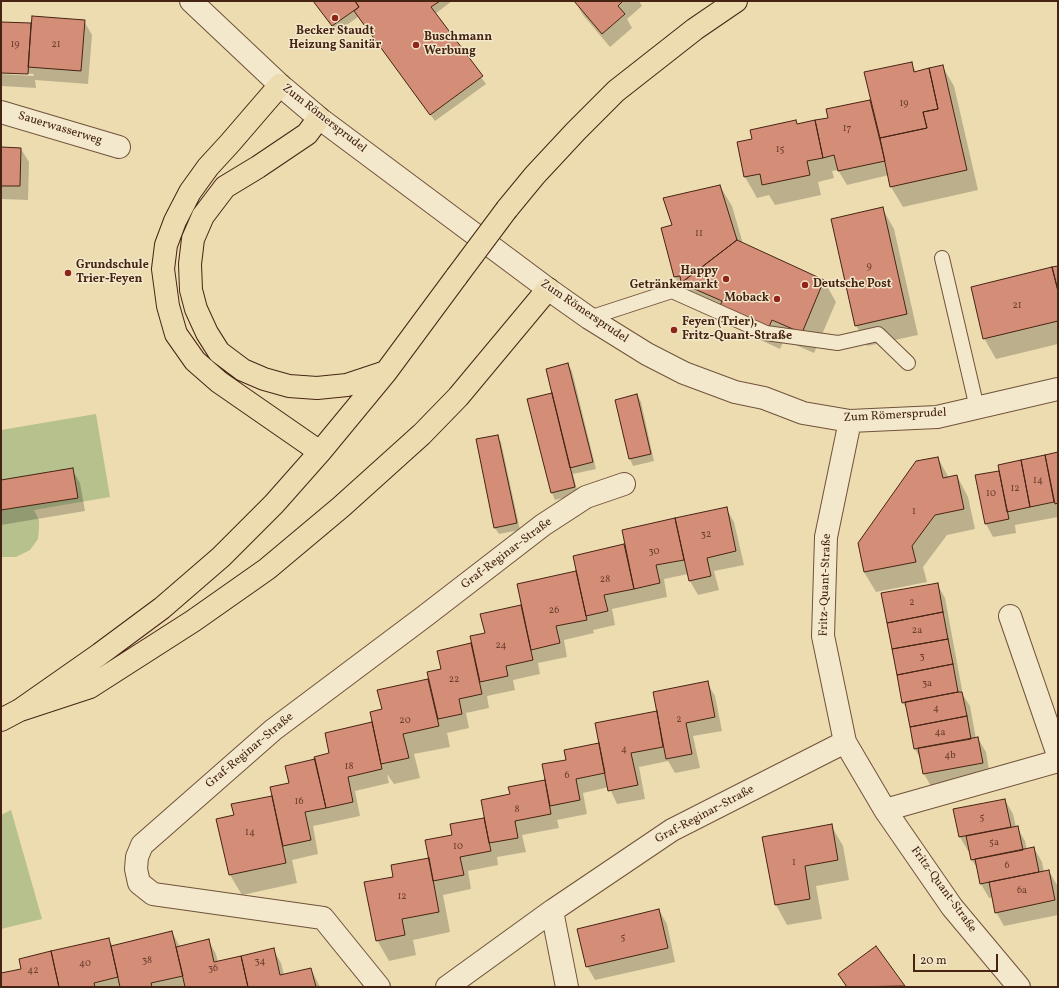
<!DOCTYPE html>
<html>
<head>
<meta charset="utf-8">
<style>
  body { margin:0 }
  #map { position:relative; width:1059px; height:988px; overflow:hidden; background:#ecdcb0; font-family:Vollkorn,serif }
  canvas { display:block }
  .frame { position:absolute; inset:0; border:2px solid #462413; pointer-events:none }
  .scale { position:absolute; left:913px; top:954px; width:85px; height:18px; box-sizing:border-box; border:2px solid #462413; border-top:0; padding-left:5px; font-size:12px; line-height:14px; white-space:nowrap; color:#462413; -webkit-text-stroke:3px #f3e8cc; paint-order:stroke }
</style>
</head>
<body>
<div id="map">
<canvas width="1059" height="988"></canvas>
<div class="frame"></div>
<div class="scale">20 m</div>
</div>
<script>
const context = document.querySelector('canvas').getContext('2d');
context.lineJoin = 'round';
function paint(path, color) { context.fillStyle = color; context.fill(path, 'evenodd'); }
const poly = rows => new Path2D(rows.map(r => 'M' + r).join(''));
function strokePath(path, color, width, dash) { context.strokeStyle = color; context.lineWidth = width; context.lineCap = dash ? 'butt' : 'round'; context.setLineDash(dash || []); context.stroke(path); }
function drawText(font, color, halo, rows, align = 'center') {
  context.font = font + ' Vollkorn,serif'; context.lineWidth = 3; context.setLineDash([]); context.textBaseline = 'middle'; context.strokeStyle = halo; context.fillStyle = color; for (const [text, x, y, turn = 0] of rows) {
    context.save(); context.translate(x, y); context.rotate((+turn || 0) * Math.PI / 180); context.textAlign = isNaN(turn) ? turn : align; if (halo) context.strokeText(text, 0, 0); context.fillText(text, 0, 0); context.restore();
  }
}
paint(poly([
  [96,414,110,497,34,510,39,520,39,528,38,539,30,550,16,557,1,557,1,430],
  [11,810,42,919,1,929,1,815]
]), '#b6c18d');
paint(poly([
  [313,1,452,1,435,14,486,84,435,121,358,17,337,32],
  [575,1,639,1,642,6,627,19,632,28,610,47,583,15],
  [84,21,92,35,88,84,35,80,36,88,1,86,1,74,33,76,34,74,1,72,1,23,32,24],
  [911,63,916,72,942,66,954,86,978,190,903,207,891,187,889,175,847,185,838,170,832,171,834,178,818,182,821,195,775,205,769,195,757,198,745,177,738,143,753,140,796,121,798,125,829,118,870,101,872,105],
  [1,148,21,149,29,162,28,200,1,199],
  [720,186,732,206,743,244,824,281,836,302,814,353,784,340,780,349,733,327,728,319,687,297,675,277,662,229,673,226],
  [882,208,894,229,918,335,867,346,856,325],
  [1058,267,1058,344,996,359,984,338],
  [568,364,572,371,596,469,573,474,578,494,555,500,552,493,528,400,553,394],
  [637,395,641,402,654,461,633,466,630,459,616,400],
  [497,436,501,442,520,530,499,534,495,528],
  [1058,454,1058,517,1015,525,1016,533,993,537,986,524,976,476,1000,471,999,466],
  [938,458,949,478,957,476,968,497,975,529,947,535,923,567,927,582,876,592,864,572],
  [72,469,80,483,85,511,1,525,1,481],
  [726,508,734,522,744,565,714,571,719,590,698,595,690,581,688,574,664,579,667,597,612,609,615,625,593,630,594,633,564,640,567,657,538,663,540,674,513,680,515,690,487,696,489,708,466,713,469,728,447,733,450,747,414,754,420,778,394,784,387,774,389,783,355,791,360,816,313,826,318,854,292,860,297,883,242,895,230,875,235,816,273,797,290,784,316,760,330,754,371,724,373,727,383,710,428,680,430,684,442,670,438,652,472,644,486,634,482,615,522,606,518,585,577,572,574,556,626,545,623,530],
  [937,584,945,598,963,695,970,706,976,739,978,738,986,752,990,776,932,788,924,774,921,760,915,749,908,711,903,703],
  [707,682,715,696,722,731,693,736,700,768,675,773,668,761,639,767,645,799,617,804,609,787,583,793,587,814,557,820,559,828,522,835,526,852,497,857,498,865,468,871,471,889,443,895,450,932,413,940,416,955,389,961,377,940,394,877,430,859,453,836,451,825,486,818,511,795,509,788,546,781,567,761,601,744],
  [1005,800,1013,814,1016,827,1017,827,1025,841,1027,850,1034,848,1042,862,1044,872,1049,871,1057,885,1058,915,1004,926,996,912,993,897,989,898,981,884,979,872,972,860,970,851,968,851,960,837,955,810],
  [831,825,843,846,849,880,816,886,822,919,787,925,776,905],
  [659,910,667,924,675,962,595,980,587,966],
  [172,932,180,947,208,940,216,954,218,962,273,949,281,963,284,975,311,969,320,987,1,987,1,975,22,970,108,939,113,946],
  [876,948,905,987,846,987,839,975]
]), '#0003');
const building = poly([
  [313,1,355,1,359,7,332,26,313,1],
  [355,1,440,1,431,7,483,76,430,115,354,11,359,7,355,1],
  [574,1,623,1,618,6,625,14,602,34,574,1],
  [32,16,85,20,81,71,28,67,32,16],
  [1,22,31,23,28,74,1,73,1,22],
  [912,62,914,72,929,68,938,109,923,112,927,128,880,138,864,72,912,62],
  [943,65,967,170,890,187,880,138,927,128,923,112,938,109,929,68,943,65],
  [870,100,885,161,838,171,834,155,823,158,815,120,828,118,826,109,870,100],
  [796,120,797,124,815,120,823,158,807,161,810,175,762,185,760,174,744,177,737,142,752,139,750,130,796,120],
  [1,147,21,148,20,186,1,186,1,147],
  [720,185,737,240,681,283,680,276,674,277,661,228,672,225,663,198,720,185],
  [883,207,907,314,855,326,831,219,883,207],
  [737,240,824,280,802,333,772,320,768,329,720,306,722,301,681,283,737,240],
  [1058,266,1058,291,1052,267,1058,266],
  [1052,267,1058,291,1058,321,983,339,971,287,1052,267],
  [568,363,593,462,570,468,546,369,568,363],
  [552,393,575,487,551,493,527,399,552,393],
  [637,394,651,454,629,459,615,400,637,394],
  [498,435,517,523,494,528,476,439,498,435],
  [1058,452,1058,503,1055,504,1045,455,1058,452],
  [1045,455,1054,502,1030,507,1021,460,1045,455],
  [938,457,943,478,957,475,964,509,935,515,912,546,916,562,864,572,858,543,916,461,938,457],
  [1021,460,1030,507,1007,512,998,465,1021,460],
  [73,468,78,498,1,510,1,480,73,468],
  [999,471,1009,519,985,524,975,475,999,471],
  [727,507,736,551,707,558,711,576,689,581,675,518,727,507],
  [675,518,684,560,656,565,660,583,634,589,622,530,675,518],
  [624,544,634,589,604,595,608,611,586,616,573,556,624,544],
  [576,571,587,620,556,626,560,643,531,650,517,584,576,571],
  [938,583,943,612,887,623,881,593,938,583],
  [521,605,533,660,506,666,508,676,480,682,470,636,485,633,480,614,521,605],
  [943,612,948,639,892,649,887,623,943,612],
  [948,639,953,664,897,675,892,649,948,639],
  [471,643,482,694,459,699,462,714,438,719,427,672,441,669,437,651,471,643],
  [953,664,958,692,902,703,897,675,953,664],
  [428,679,439,726,403,734,409,758,381,764,370,712,382,709,377,690,428,679],
  [708,681,715,717,686,723,692,754,666,759,653,692,708,681],
  [958,692,962,692,967,716,910,727,905,702,958,692],
  [657,711,663,747,631,753,638,785,608,791,595,723,657,711],
  [967,716,971,739,914,749,910,727,967,716],
  [372,722,382,769,348,777,353,802,326,808,314,757,329,753,325,733,372,722],
  [978,737,983,763,923,774,918,748,978,737],
  [599,743,605,773,576,779,580,800,550,806,542,764,566,760,564,750,599,743],
  [315,759,326,808,305,812,311,840,283,846,270,787,289,783,285,766,315,759],
  [545,780,551,814,515,821,518,838,489,843,481,800,510,794,508,787,545,780],
  [272,796,286,863,229,875,216,819,234,815,231,804,272,796],
  [1005,799,1011,827,959,837,953,809,1005,799],
  [484,818,491,851,460,857,464,875,433,881,425,840,452,835,450,824,484,818],
  [832,824,838,860,805,866,810,899,775,905,762,837,832,824],
  [1018,826,1023,850,971,860,966,836,1018,826],
  [1034,847,1039,872,980,884,975,859,1034,847],
  [429,858,439,912,402,919,405,935,376,941,364,882,393,877,391,865,429,858],
  [1049,870,1055,900,995,913,989,882,1049,870],
  [659,909,668,948,586,967,577,929,659,909],
  [172,931,183,976,151,983,152,987,120,987,111,946,172,931],
  [109,938,118,977,94,983,95,987,59,987,51,951,109,938],
  [209,939,214,962,241,956,248,987,185,987,176,947,209,939],
  [876,946,905,986,847,987,838,974,876,946],
  [274,948,280,975,311,968,316,987,248,987,241,956,274,948],
  [51,951,59,987,1,987,1,973,21,969,19,959,51,951]
]);
paint(building, '#d48d77');
strokePath(building, '#462413', 1);
const service = poly([
  [942,258,977,408],
  [589,318,672,291,766,333,838,343,878,334,908,363]
]);
const minor = poly([
  [1,112,119,147],
  [548,289,589,318,647,354,684,373,735,392,764,398,803,413,850,421,937,417,1058,389],
  [850,421,826,537,823,636,845,742,885,810,952,907,1019,987],
  [1010,616,1058,755],
  [885,810,1058,761],
  [552,911,567,987],
  [379,987,323,918,153,894,139,883,136,869,137,857,142,845,273,730,425,616,543,525,586,497,624,484],
  [447,987,552,911,672,830,845,742]
]);
const tertiary = poly([
  [191,1,280,85,319,118,548,289]
]);
const primary = poly([
  [280,85,230,143,208,167,190,192,175,221,166,245,163,269,168,306,176,334,195,361,219,382,320,452],
  [319,118,307,134,258,167,225,187,203,216,193,239,190,264,191,290,196,309,207,333,219,352,243,370,264,379,289,386,317,388,347,385,386,372],
  [507,209,535,175,576,131,616,91,695,29,736,1],
  [20,710,90,687,193,621,267,569,341,507,422,434,458,397,548,289],
  [1,720,20,710,100,654,162,608,221,557,274,504,320,452,386,372,457,276]
]);
strokePath(service, '#70523a', 16);
strokePath(minor, '#70523a', 24);
strokePath(tertiary, '#70523a', 24);
strokePath(primary, '#462413', 24);
strokePath(service, '#f3e8cc', 14);
strokePath(minor, '#f3e8cc', 22);
strokePath(tertiary, '#f3e8cc', 22);
strokePath(primary, '#ecdcb0', 22);
const primaryBridge = poly([
  [457,276,507,209]
]);
strokePath(primaryBridge, '#462413', 24, []);
strokePath(primaryBridge, '#ecdcb0', 22);
for (const [x, y, r, color] of [
  [335,18,4,"#8f2418"],
  [416,45,4,"#8f2418"],
  [68,273,4,"#8f2418"],
  [726,279,4,"#8f2418"],
  [805,285,4,"#8f2418"],
  [777,299,4,"#8f2418"],
  [674,330,4,"#8f2418"]
]) { const dot = new Path2D(); dot.arc(x, y, r, 0, 2 * Math.PI); context.fillStyle = color; context.fill(dot); strokePath(dot, '#f3e8cc', 1.5); }
drawText('10px', '#6a3e2c', null, [
  ["19",15,45],
  ["21",56,45],
  ["19",904,104],
  ["17",847,129],
  ["15",780,150],
  ["11",699,234],
  ["9",869,267],
  ["21",1017,306],
  ["14",1038,481],
  ["12",1015,489],
  ["10",991,494],
  ["1",914,512],
  ["32",706,535],
  ["30",654,552],
  ["28",605,580],
  ["2",912,603],
  ["26",554,611],
  ["2a",917,631],
  ["24",501,646],
  ["3",922,657],
  ["22",454,680],
  ["3a",927,684],
  ["4",936,709],
  ["2",679,720],
  ["20",405,721],
  ["4a",940,733],
  ["4",624,750],
  ["4b",950,756],
  ["18",349,767],
  ["6",567,776],
  ["16",299,802],
  ["8",517,810],
  ["5",982,818],
  ["14",250,833],
  ["5a",994,843],
  ["10",458,847],
  ["1",794,863],
  ["6",1007,866],
  ["6a",1022,891],
  ["12",402,897],
  ["5",623,938],
  ["38",147,961],
  ["34",260,962],
  ["40",85,964],
  ["36",213,969],
  ["42",33,971]
]);
drawText('bold 12px', '#462413', '#f3e8cc', [
  ["Becker Staudt",335,32,"center"],
  ["Heizung Sanitär",335,46,"center"],
  ["Buschmann",424,38],
  ["Werbung",424,52],
  ["Grundschule",76,266],
  ["Trier-Feyen",76,280],
  ["Happy",718,272,"right"],
  ["Getränkemarkt",718,286,"right"],
  ["Deutsche Post",813,285],
  ["Moback",769,299,"right"],
  ["Feyen (Trier),",682,323],
  ["Fritz-Quant-Straße",682,337]
], 'left');
drawText('12px', '#462413', '#f3e8cc', [
  ["Zum Römersprudel",324,119,38],
  ["Sauerwasserweg",60,129,17],
  ["Zum Römersprudel",584,312,34],
  ["Zum Römersprudel",895,416,-3],
  ["Graf-Reginar-Straße",507,554,-37],
  ["Fritz-Quant-Straße",826,585,-88],
  ["Graf-Reginar-Straße",250,751,-40],
  ["Graf-Reginar-Straße",705,815,-28],
  ["Fritz-Quant-Straße",943,890,54]
]);
</script>
</body>
</html>
